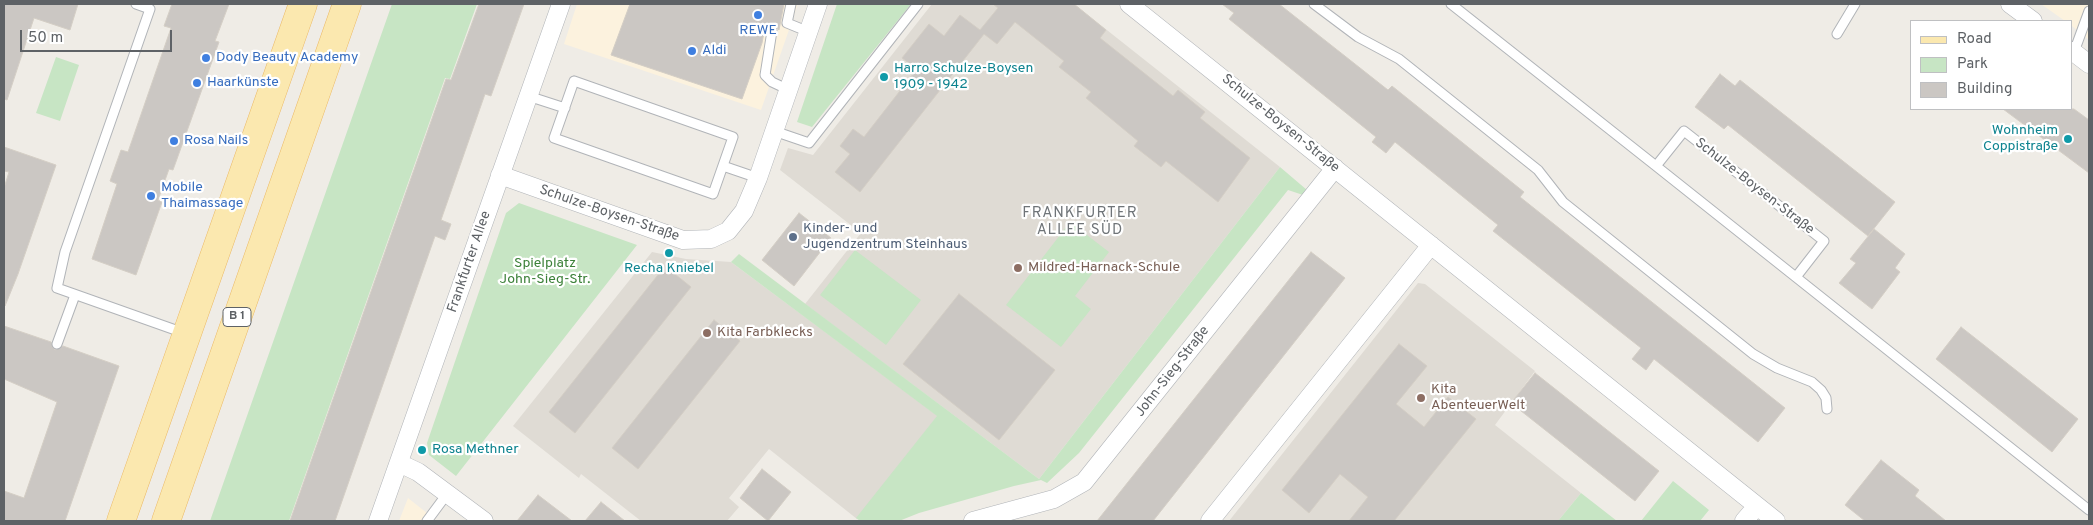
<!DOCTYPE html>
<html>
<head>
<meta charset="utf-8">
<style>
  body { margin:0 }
  #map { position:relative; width:2093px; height:525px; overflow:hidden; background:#efece6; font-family:Overpass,sans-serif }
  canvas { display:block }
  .frame { position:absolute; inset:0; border:5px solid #5e6266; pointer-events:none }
  .legend { position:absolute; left:1910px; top:20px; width:162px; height:90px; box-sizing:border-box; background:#fff; border:1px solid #bfc0c2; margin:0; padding:6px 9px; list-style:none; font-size:15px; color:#5e6266 }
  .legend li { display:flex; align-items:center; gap:10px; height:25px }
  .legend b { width:25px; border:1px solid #bfc0c2 }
  .scale { position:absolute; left:20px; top:30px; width:152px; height:22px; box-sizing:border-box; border:2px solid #5e6266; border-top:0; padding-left:6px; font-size:15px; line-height:18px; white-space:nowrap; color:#5e6266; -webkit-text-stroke:4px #fff; paint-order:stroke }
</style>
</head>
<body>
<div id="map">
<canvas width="2093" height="525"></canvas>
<div class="frame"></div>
<ul class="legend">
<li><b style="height:6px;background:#fbe8af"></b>Road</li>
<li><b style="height:14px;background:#c7e5c4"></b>Park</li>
<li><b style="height:14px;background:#cbc7c3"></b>Building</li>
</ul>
<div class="scale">50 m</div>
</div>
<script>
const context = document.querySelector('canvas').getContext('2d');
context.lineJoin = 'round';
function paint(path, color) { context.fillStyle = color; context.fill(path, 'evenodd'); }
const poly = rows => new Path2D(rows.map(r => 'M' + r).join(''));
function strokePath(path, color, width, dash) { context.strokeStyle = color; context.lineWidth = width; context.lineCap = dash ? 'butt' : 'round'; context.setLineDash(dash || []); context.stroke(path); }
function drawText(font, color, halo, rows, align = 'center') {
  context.font = font + ' Overpass,sans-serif'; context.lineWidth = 4.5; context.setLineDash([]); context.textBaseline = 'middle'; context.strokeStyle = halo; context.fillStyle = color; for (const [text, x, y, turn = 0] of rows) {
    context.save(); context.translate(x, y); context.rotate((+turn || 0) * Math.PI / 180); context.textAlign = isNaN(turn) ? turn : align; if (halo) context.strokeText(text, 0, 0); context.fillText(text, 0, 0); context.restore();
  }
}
paint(poly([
  [577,4,798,4,761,110,564,44],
  [2041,4,2089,4,2089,40,2072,26,2072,21,2065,21],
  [408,498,437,521,399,521]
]), '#fcf2de');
paint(poly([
  [932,4,1074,4,1280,167,1039,479,805,304,861,233,780,170,788,148,813,155],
  [652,252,686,259,731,262,938,416,857,519,769,449,729,498,739,507,727,521,641,521,581,474,579,478,513,426],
  [1418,283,1425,284,1535,371,1495,425,1581,493,1558,521,1229,521]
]), '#dfdbd4');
paint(poly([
  [392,4,477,4,450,79,445,78,289,521,210,521],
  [837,4,911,4,812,127,797,122],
  [56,57,79,65,60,121,36,113],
  [1280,167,1307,190,1303,195,1288,190,1079,453,1047,483,1041,480,1014,486,919,513,899,521,860,521,856,518,937,416,731,262,739,254,1039,479],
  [519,203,637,245,456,476,429,455,427,443,506,213],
  [1070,222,1109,252,1075,296,1091,309,1061,347,1006,305],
  [855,250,921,300,886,345,820,295],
  [1673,481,1709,510,1700,521,1641,521],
  [1581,493,1617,521,1558,521]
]), '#c7e5c4');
const building = poly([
  [4,4,78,4,70,30,34,18,7,100,4,99,4,4],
  [172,4,229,4,215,41,219,42,173,170,169,169,158,200,162,202,136,275,92,259,117,184,110,181,121,150,128,152,171,28,164,26,172,4],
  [479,4,524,4,491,96,485,94,441,220,451,224,445,240,435,236,335,521,290,521,446,79,451,80,479,4],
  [630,4,784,4,779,30,773,25,765,27,762,43,742,99,611,55,630,4],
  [993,4,1074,4,1106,30,1100,38,1173,96,1178,90,1205,112,1200,118,1250,158,1218,202,1166,161,1161,167,1134,146,1138,141,1086,98,1091,92,1059,67,1064,61,1015,22,997,44,984,34,860,192,835,172,850,154,840,146,853,129,864,137,917,69,902,58,929,24,944,36,960,15,980,30,998,8,993,4],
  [1222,4,1279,4,1388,90,1392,86,1524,192,1520,197,1785,408,1758,442,1654,359,1646,370,1632,359,1641,348,1493,231,1498,225,1395,142,1386,153,1372,142,1376,137,1229,19,1234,13,1222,4],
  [1720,74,1735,86,1740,80,1895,202,1868,236,1728,125,1724,129,1695,107,1720,74],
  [2003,109,2074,109,2089,120,2089,173,2003,109],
  [4,147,56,165,18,274,5,306,4,188,9,172,4,171,4,147],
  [799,213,831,238,794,286,762,260,799,213],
  [1874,229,1905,254,1895,268,1900,272,1872,309,1839,283,1856,263,1850,259,1874,229],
  [1311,252,1345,278,1153,521,1097,521,1311,252],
  [665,266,691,287,575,433,549,412,665,266],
  [959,294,1055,370,999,440,903,364,959,294],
  [714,320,740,341,638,469,612,448,714,320],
  [4,326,51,342,55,350,63,346,119,366,65,521,4,521,4,491,24,498,57,402,4,379,4,326],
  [1961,327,2078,419,2052,452,1936,359,1961,327],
  [1399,344,1427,366,1396,404,1424,427,1448,397,1476,419,1394,521,1349,521,1368,497,1340,474,1309,513,1282,490,1399,344],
  [1535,373,1659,471,1635,501,1511,403,1535,373],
  [1881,460,1919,490,1915,496,1946,521,1865,521,1845,505,1881,460],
  [762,469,791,492,768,521,740,498,762,469],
  [538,495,572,521,517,521,538,495],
  [601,502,625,521,585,521,601,502]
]);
paint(building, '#cbc7c3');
strokePath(building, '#d4cec5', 1);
const service = poly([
  [136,4,150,9,65,252,57,288,184,333],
  [791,4,787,23,809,32],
  [1314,4,1358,37,1399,59,1538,170,1563,202,1753,354,1777,368,1812,382,1821,390,1826,398,1827,409],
  [1451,4,1656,166],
  [772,31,765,75,772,82,789,90],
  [1837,34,1855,4],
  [2074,52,2089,11],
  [574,81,733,137,713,194,554,138,574,81],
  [528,96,565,108],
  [774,131,809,143,918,4],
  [723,166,758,178],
  [1796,277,1824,241,1684,131,1656,166,2089,510],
  [57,344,75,295],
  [427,521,447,494]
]);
const minor = poly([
  [1129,4,1776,521],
  [2010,4,2033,21],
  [2072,51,2089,64],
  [500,175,683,240,711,239,728,231,744,211,758,178,818,4],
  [399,463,418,472,484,521],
  [378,521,561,4],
  [973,521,1054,499,1084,482,1335,168],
  [1210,521,1431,245],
  [1744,521,1757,506]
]);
const primary = poly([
  [121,521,303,4],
  [166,521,347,4]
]);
strokePath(service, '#b1b4b8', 11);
strokePath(minor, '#b1b4b8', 19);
strokePath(primary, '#ebb863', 29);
strokePath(service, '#fff', 9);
strokePath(minor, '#fff', 18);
strokePath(primary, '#fbe8af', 28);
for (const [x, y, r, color] of [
  [758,15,5,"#3f7fe0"],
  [692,51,5,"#3f7fe0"],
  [206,58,5,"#3f7fe0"],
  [884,77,5,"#0f9aa8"],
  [197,83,5,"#3f7fe0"],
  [2068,139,5,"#0f9aa8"],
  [174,141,5,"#3f7fe0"],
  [151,196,5,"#3f7fe0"],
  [793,237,5,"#5c6f8a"],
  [669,253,5,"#0f9aa8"],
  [1018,268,5,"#8d6e63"],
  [707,333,5,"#8d6e63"],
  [1421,398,5,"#8d6e63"],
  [422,450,5,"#0f9aa8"]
]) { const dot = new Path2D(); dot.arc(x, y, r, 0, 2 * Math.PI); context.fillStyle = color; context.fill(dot); strokePath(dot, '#fff', 2); }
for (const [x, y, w] of [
  [237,317,28]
]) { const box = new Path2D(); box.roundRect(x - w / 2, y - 9.5, w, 19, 4); context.fillStyle = '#fff'; context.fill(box); strokePath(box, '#5e6266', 1); }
drawText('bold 12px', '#5e6266', null, [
  ["B 1",237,317]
]);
drawText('14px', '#366cbe', '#fff', [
  ["REWE",758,31,"center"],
  ["Aldi",702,51],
  ["Dody Beauty Academy",216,58],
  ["Haarkünste",207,83],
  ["Rosa Nails",184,141],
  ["Mobile",161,188],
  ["Thaimassage",161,204]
], 'left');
drawText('14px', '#0d838f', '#fff', [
  ["Harro Schulze-Boysen",894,69],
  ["1909 - 1942",894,85],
  ["Wohnheim",2058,131,"right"],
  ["Coppistraße",2058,147,"right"],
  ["Recha Kniebel",669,269,"center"],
  ["Rosa Methner",432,450]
], 'left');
drawText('14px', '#5e6266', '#fff', [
  ["Schulze-Boysen-Straße",1280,124,39],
  ["Schulze-Boysen-Straße",1754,187,38],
  ["Schulze-Boysen-Straße",609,214,19],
  ["Frankfurter Allee",470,262,-71],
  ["John-Sieg-Straße",1173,372,-52]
]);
drawText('14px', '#4e5e75', '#fff', [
  ["Kinder- und",803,229],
  ["Jugendzentrum Steinhaus",803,245]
], 'left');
drawText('14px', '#3c8139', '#fff', [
  ["Spielplatz",545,264],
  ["John-Sieg-Str.",545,280]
]);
drawText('14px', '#785e54', '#fff', [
  ["Mildred-Harnack-Schule",1028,268],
  ["Kita Farbklecks",717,333],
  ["Kita",1431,390],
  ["AbenteuerWelt",1431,406]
], 'left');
context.letterSpacing = '1px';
drawText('15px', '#6f7478', '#fff', [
  ["FRANKFURTER",1080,214],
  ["ALLEE SÜD",1080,231]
]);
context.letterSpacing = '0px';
</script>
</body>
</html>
